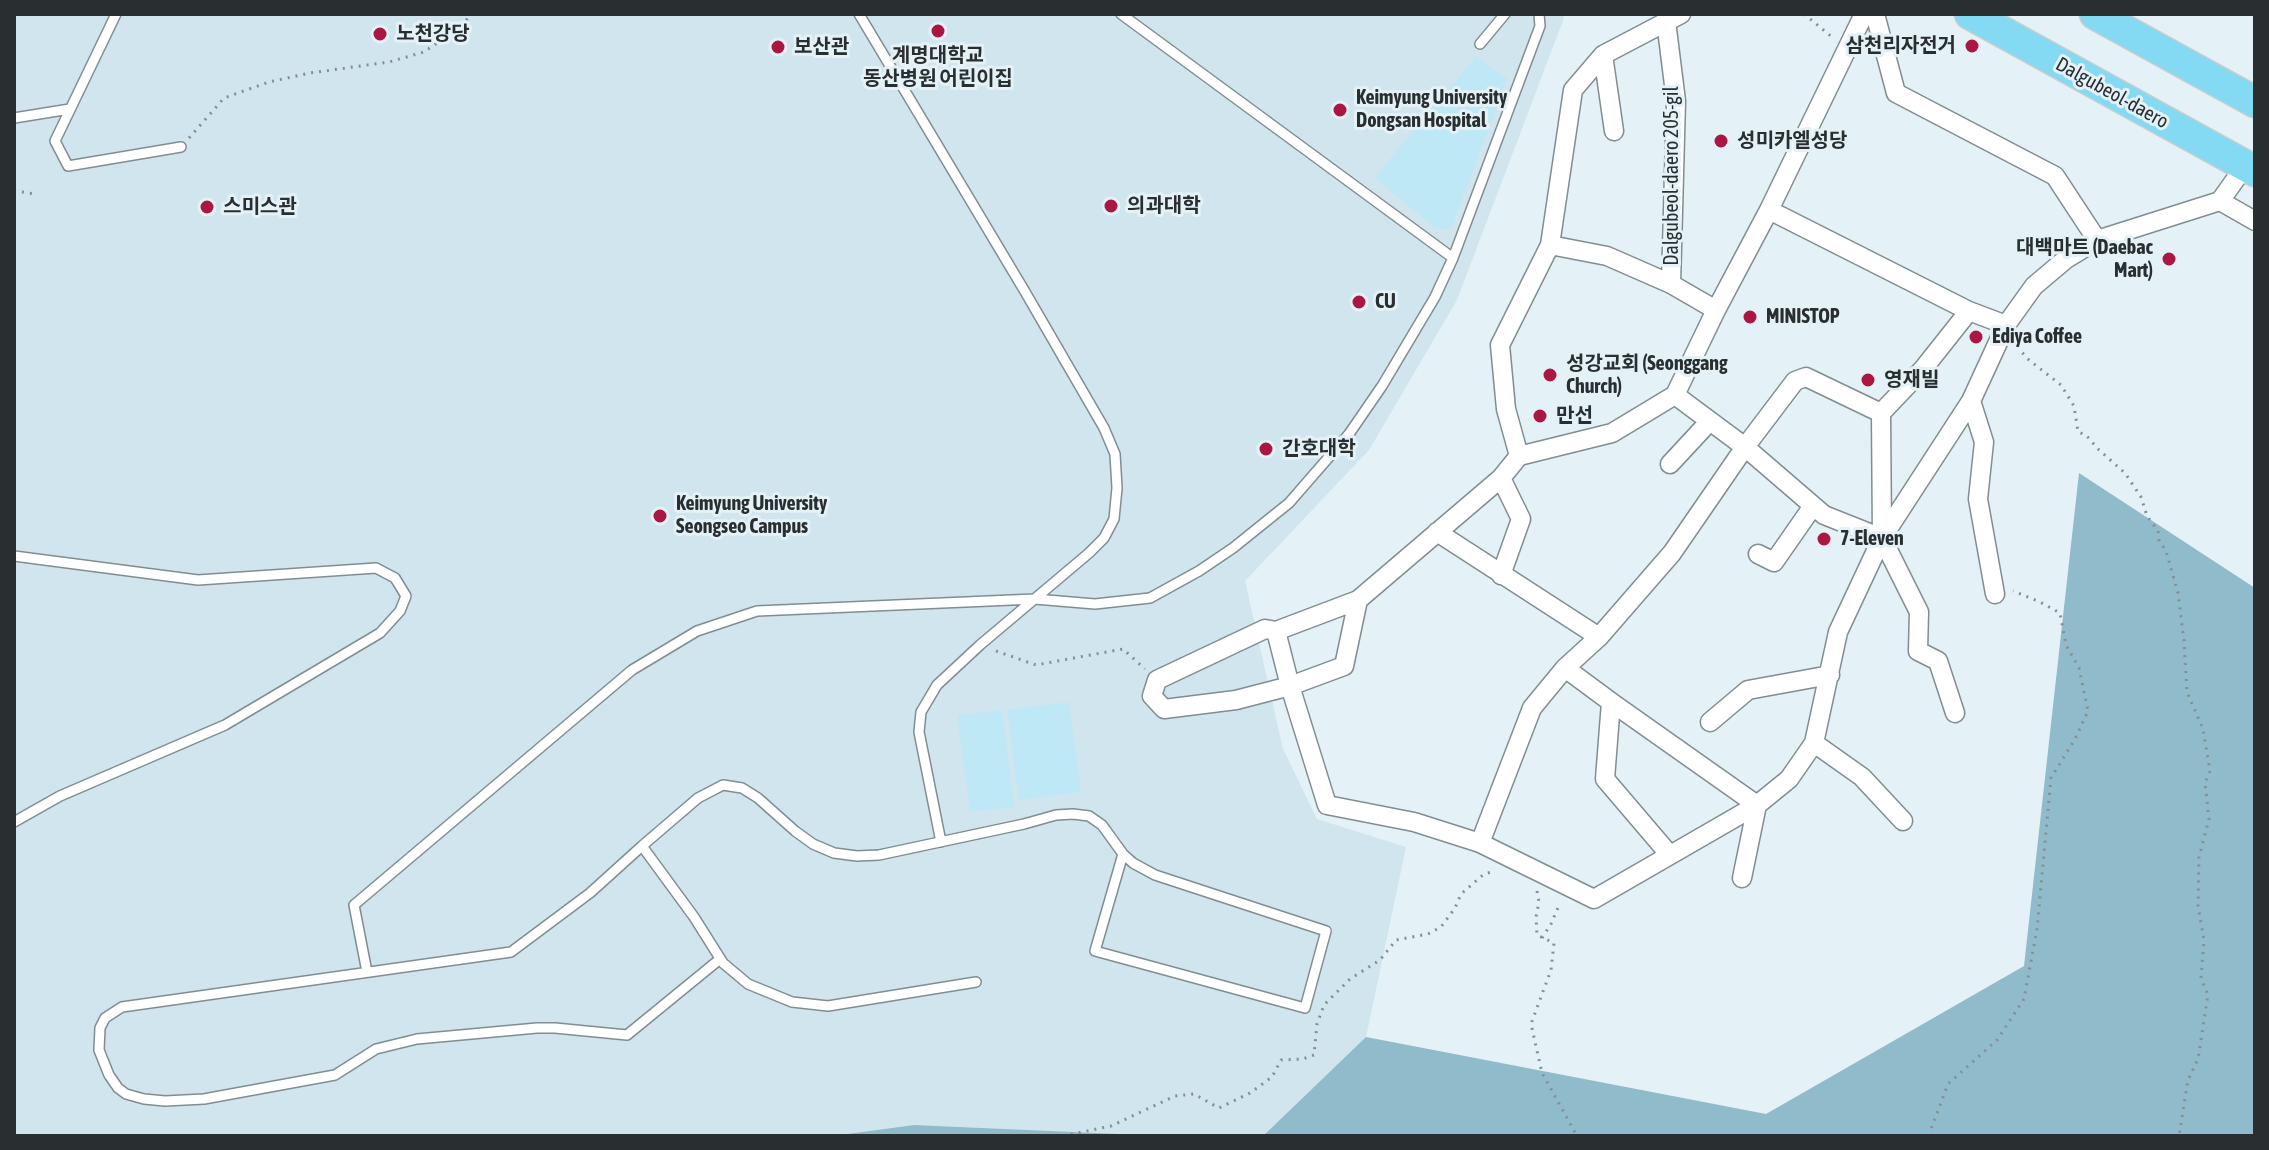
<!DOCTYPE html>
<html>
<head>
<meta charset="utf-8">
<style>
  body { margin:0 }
  #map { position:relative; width:2269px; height:1150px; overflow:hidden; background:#e4f1f6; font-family:"Asap Condensed",sans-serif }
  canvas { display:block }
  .frame { position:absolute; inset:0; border:16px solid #292e30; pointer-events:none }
</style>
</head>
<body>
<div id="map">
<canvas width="2269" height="1150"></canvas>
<div class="frame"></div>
</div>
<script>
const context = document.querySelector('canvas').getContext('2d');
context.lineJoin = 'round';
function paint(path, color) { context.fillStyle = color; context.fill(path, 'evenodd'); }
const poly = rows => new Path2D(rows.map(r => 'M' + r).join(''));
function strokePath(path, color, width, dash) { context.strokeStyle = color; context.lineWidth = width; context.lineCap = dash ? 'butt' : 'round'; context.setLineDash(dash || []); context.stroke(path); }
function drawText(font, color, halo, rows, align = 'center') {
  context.font = font + ' "Asap Condensed","Noto Sans KR",sans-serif'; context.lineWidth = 6; context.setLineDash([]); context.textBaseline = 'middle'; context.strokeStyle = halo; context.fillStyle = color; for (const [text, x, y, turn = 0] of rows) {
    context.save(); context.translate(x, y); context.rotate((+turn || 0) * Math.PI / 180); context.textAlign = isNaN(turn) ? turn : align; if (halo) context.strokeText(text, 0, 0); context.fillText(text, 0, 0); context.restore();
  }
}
paint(poly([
  [14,14,1562,14,1564,18,1457,300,1369,450,1245,581,1283,749,1317,819,1406,847,1366,1037,1263,1136,1165,1136,914,1125,832,1136,14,1136]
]), '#d0e5ed');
paint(poly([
  [1476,57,1507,79,1457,213,1452,226,1445,230,1435,227,1374,178],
  [1069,702,1081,792,1019,800,1007,710],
  [1002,710,1014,807,970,812,957,715]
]), '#bfe8f7');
paint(poly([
  [2079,473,2255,588,2255,1136,1263,1136,1366,1037,1766,1114,2024,966],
  [914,1125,1165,1136,832,1136]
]), '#90bbca');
const lane = poly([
  [116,14,55,141,68,166,181,147],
  [859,14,1024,290,1104,428,1115,454,1117,488,1114,519,1104,538,1089,553,980,645,937,685,921,712,919,732,941,842],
  [1121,14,1453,258],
  [1480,44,1505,14],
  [14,118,70,109],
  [14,556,198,580,376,568,395,578,406,596,400,611,380,633,225,725,60,796,14,822],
  [642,846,698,798,723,785,742,788,758,798,795,831,813,844,834,853,857,856,879,855,1024,824,1056,815,1073,814,1089,816,1102,825,1123,854,1133,863,1155,875,1326,931,1305,1008,1095,951,1123,854],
  [720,959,627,1035,555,1028,537,1028,417,1039,376,1049,335,1075,204,1099,165,1101,144,1099,126,1094,118,1088,109,1075,99,1050,100,1028,105,1018,122,1007,511,952,590,893,642,846,694,917,723,963,748,984,792,1002,828,1006,976,982],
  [367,972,354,905,632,670,697,631,757,611,1035,599,1095,604,1150,598,1199,571,1233,548,1289,503,1349,434,1382,386,1435,297,1453,258,1540,26,1539,14]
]);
const street = poly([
  [1875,14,1896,93,2055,176,2097,240],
  [1666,21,1676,101,1671,284],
  [1603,55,1614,131],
  [2220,201,2255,221],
  [1769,210,1969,311],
  [1550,245,1607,256,1671,284,1716,310],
  [1675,395,1745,447,1824,515,1882,538],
  [1971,401,1984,442,1978,499,1995,594],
  [1519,456,1506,409,1500,345,1550,245,1573,90,1603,55,1681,14],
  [1670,464,1709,422],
  [1501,478,1521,519,1501,575],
  [1437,532,1599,637],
  [1758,554,1774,562,1813,506],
  [1358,600,1344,666,1290,686,1236,700,1164,709,1152,696,1157,680,1265,629,1276,631,1358,600,1501,478,1519,456,1612,433,1675,395,1716,310,1769,210,1864,14],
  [1276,631,1290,686,1327,805,1414,822,1480,843,1594,899,1757,805,1789,779,1814,743,1838,632,1882,538,1971,401,2006,325,2034,286,2066,259,2097,240,2220,201,2245,166],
  [1565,668,1611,702,1605,779,1669,854],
  [1611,702,1757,805,1742,878],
  [1955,713,1938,661,1918,651,1919,612,1882,538,1881,413,1923,369,1969,311,2006,325],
  [1710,722,1748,690,1830,675],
  [1814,743,1862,777,1903,821],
  [1480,843,1532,708,1565,668,1599,637,1672,553,1745,447,1795,381,1806,377,1881,413]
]);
const primary = poly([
  [1970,14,2255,171],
  [2095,14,2255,102]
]);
strokePath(lane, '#818d91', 12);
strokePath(street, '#818d91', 21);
strokePath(primary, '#cccdcd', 33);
strokePath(poly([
  [1804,14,1832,37],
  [189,138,224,98,269,82,310,73,389,62,424,52,459,28,472,14],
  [14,191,36,194],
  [2017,347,2029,360,2061,385,2074,406,2078,432,2086,435,2099,450,2125,473,2141,497,2147,516,2158,531,2159,540,2166,551,2178,593,2184,641,2187,692,2203,729,2210,771,2205,783,2209,819,2199,857,2198,906,2204,940,2201,978,2208,995,2198,1059,2188,1080,2179,1136],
  [996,651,1036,665,1123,649,1145,669],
  [1537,891,1539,902,1536,917,1537,935,1554,943,1551,970,1531,1024,1542,1073,1577,1136],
  [1542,938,1551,924,1560,903],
  [1063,1136,1111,1126,1175,1096,1194,1094,1219,1108,1250,1093,1272,1077,1281,1060,1303,1059,1314,1055,1317,1024,1324,1005,1350,979,1380,960,1396,940,1428,934,1441,927,1455,908,1461,894,1484,874,1495,871],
  [1931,1136,1931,1129,1948,1084,1997,1040,2024,999,2037,929,2051,778,2075,739,2088,711,2079,668,2066,645,2060,613,2040,602,2013,591]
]), '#858e91', 3, [2, 6]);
strokePath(lane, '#fff', 9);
strokePath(street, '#fff', 18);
strokePath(primary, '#83daf2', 30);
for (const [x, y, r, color] of [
  [938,31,8,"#ab1743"],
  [380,34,8,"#ab1743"],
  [1972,46,8,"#ab1743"],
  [778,47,8,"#ab1743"],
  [1340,110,8,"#ab1743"],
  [1721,141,8,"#ab1743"],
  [1111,206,8,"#ab1743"],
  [207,207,8,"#ab1743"],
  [2169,259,8,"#ab1743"],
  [1359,302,8,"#ab1743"],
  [1750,317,8,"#ab1743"],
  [1976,337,8,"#ab1743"],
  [1550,375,8,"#ab1743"],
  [1868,380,8,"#ab1743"],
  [1540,416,8,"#ab1743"],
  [1266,449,8,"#ab1743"],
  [660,516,8,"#ab1743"],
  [1824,539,8,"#ab1743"]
]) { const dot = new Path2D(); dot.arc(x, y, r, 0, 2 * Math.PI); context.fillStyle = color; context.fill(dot); strokePath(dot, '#e4f1f6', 3); }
drawText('bold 20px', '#292e30', '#e4f1f6', [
  ["노천강당",396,34],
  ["삼천리자전거",1956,46,"right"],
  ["보산관",794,47],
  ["계명대학교",938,56,"center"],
  ["동산병원 어린이집",938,79,"center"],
  ["Keimyung University",1356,98],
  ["Dongsan Hospital",1356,121],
  ["성미카엘성당",1737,141],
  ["의과대학",1127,206],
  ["스미스관",223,207],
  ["대백마트 (Daebac",2153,248,"right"],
  ["Mart)",2153,271,"right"],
  ["CU",1375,302],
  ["MINISTOP",1766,317],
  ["Ediya Coffee",1992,337],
  ["성강교회 (Seonggang",1566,364],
  ["Church)",1566,387],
  ["영재빌",1884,380],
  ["만선",1556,416],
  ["간호대학",1282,449],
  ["Keimyung University",676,504],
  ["Seongseo Campus",676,527],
  ["7-Eleven",1840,539]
], 'left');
drawText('20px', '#292e30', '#e4f1f6', [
  ["Dalgubeol-daero",2112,93,29],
  ["Dalgubeol-daero 205-gil",1672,176,-90]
]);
</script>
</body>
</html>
